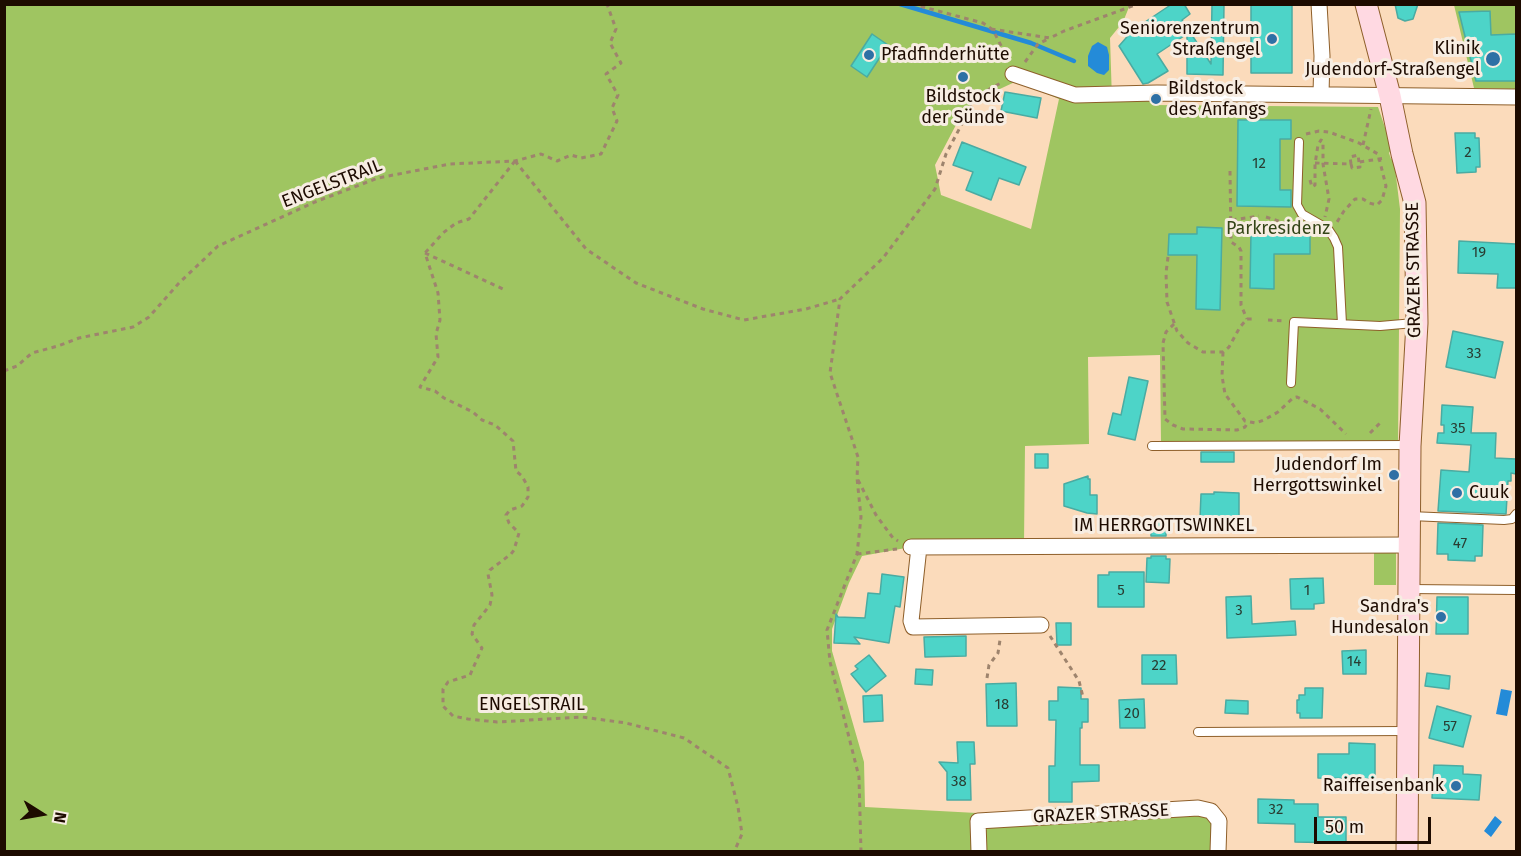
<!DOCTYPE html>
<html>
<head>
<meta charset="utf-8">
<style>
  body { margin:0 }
  #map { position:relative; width:1521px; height:856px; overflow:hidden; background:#fbdbbb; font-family:"Fira Sans",sans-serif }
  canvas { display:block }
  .frame { position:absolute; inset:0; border:6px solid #1d0b00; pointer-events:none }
  .north { position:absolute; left:12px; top:784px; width:60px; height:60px; -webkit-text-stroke:4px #f7ede2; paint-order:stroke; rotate:101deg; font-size:16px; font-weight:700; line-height:24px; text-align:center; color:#1d0b00 }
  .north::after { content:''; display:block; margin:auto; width:21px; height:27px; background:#1d0b00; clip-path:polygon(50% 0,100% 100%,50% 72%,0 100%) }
  .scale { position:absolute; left:1314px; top:817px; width:117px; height:27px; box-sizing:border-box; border:3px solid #1d0b00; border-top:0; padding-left:8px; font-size:18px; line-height:21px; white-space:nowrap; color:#1d0b00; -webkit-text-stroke:4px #f7ede2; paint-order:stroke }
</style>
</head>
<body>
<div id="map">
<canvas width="1521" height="856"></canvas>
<div class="frame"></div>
<div class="north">N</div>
<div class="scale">50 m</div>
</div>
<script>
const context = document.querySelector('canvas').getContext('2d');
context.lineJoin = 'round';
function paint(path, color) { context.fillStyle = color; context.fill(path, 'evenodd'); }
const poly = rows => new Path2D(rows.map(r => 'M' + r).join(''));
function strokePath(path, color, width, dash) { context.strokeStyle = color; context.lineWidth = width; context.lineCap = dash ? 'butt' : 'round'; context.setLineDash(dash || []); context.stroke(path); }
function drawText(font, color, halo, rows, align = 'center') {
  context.font = font + ' "Fira Sans",sans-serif'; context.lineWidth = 6; context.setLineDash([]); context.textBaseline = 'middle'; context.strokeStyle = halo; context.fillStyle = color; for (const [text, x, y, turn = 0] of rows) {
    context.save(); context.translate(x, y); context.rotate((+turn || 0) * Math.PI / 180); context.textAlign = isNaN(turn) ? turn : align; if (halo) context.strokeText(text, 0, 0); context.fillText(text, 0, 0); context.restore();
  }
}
paint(poly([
  [5,5,1133,5,1129,7,1123,22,1110,38,1112,100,1152,98,1152,105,1378,107,1392,148,1389,153,1391,159,1394,160,1400,209,1398,446,1161,443,1160,355,1088,357,1089,444,1025,446,1024,543,911,547,862,556,849,583,832,629,832,651,864,762,865,807,1051,817,1171,813,1210,815,1215,824,1215,851,5,852],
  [1017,81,1059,99,1031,229,941,195,935,165,957,123,974,101],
  [1454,5,1516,5,1516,89,1474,88],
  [1374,551,1396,551,1396,585,1374,585]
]), '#9fc561');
paint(poly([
  [1098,42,1107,47,1109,55,1109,70,1104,75,1097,73,1088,66,1088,56,1092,46],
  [1501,689,1512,691,1507,716,1496,714],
  [1495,816,1502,822,1491,837,1484,831]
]), '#248bd8');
strokePath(poly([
  [900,4,1031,43,1074,61]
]), '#248bd8', 4.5);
const building = poly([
  [1172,4,1184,4,1190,14,1182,20,1211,64,1212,4,1224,4,1223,75,1187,74,1187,34,1157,54,1168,71,1148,83,1143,84,1119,46,1133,30,1172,4],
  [1251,4,1292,4,1292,73,1251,73,1251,4],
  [1395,4,1418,4,1413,19,1405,21,1398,18,1395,4],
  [1490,11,1491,35,1516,34,1516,81,1476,81,1459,12,1490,11],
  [872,34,888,45,867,77,851,66,872,34],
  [1005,92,1041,98,1037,118,1001,111,1005,92],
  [1238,120,1291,120,1291,139,1280,139,1280,190,1291,190,1291,207,1237,206,1238,120],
  [1455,133,1475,133,1475,138,1479,138,1480,167,1476,167,1476,172,1457,173,1455,133],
  [962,142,1026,167,1019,185,999,178,991,200,966,190,973,172,953,165,962,142],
  [1197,227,1222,228,1220,310,1196,309,1197,255,1168,255,1169,234,1197,234,1197,227],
  [1251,232,1310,233,1310,254,1274,254,1274,289,1250,288,1251,232],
  [1459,241,1516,244,1516,288,1497,288,1498,274,1458,273,1459,241],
  [1453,331,1503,342,1495,378,1446,367,1453,331],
  [1129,377,1148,381,1135,440,1108,434,1113,413,1121,415,1129,377],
  [1442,405,1473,407,1471,433,1496,433,1495,458,1516,459,1516,474,1511,473,1511,481,1508,481,1506,514,1438,511,1441,470,1469,472,1471,445,1437,443,1438,433,1444,433,1444,425,1441,425,1442,405],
  [1201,452,1234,452,1234,462,1201,462,1201,452],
  [1035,454,1048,454,1048,468,1035,468,1035,454],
  [1088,476,1088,479,1090,479,1090,495,1097,495,1097,514,1087,513,1064,506,1064,484,1088,476],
  [1214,492,1239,493,1239,520,1200,519,1201,494,1214,494,1214,492],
  [1151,522,1166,522,1166,536,1151,536,1151,522],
  [1438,523,1483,525,1482,556,1475,556,1475,561,1448,560,1448,554,1437,554,1438,523],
  [1151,556,1166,556,1166,559,1170,559,1169,583,1146,582,1147,558,1151,558,1151,556],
  [1109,572,1144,572,1144,607,1098,607,1098,575,1109,575,1109,572],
  [882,574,904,577,900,607,895,606,889,643,854,637,860,644,834,643,836,614,838,617,865,618,868,593,880,594,882,574],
  [1323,578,1324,603,1314,604,1314,609,1291,609,1290,579,1323,578],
  [1251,596,1252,624,1295,621,1296,635,1227,638,1226,597,1251,596],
  [1437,597,1468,597,1468,634,1436,634,1437,597],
  [1056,623,1071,623,1071,645,1057,645,1056,623],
  [966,636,966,656,925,657,924,637,966,636],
  [1366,650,1366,674,1343,674,1342,651,1366,650],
  [869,655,886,676,866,692,851,674,858,669,855,666,869,655],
  [1142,655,1176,655,1177,684,1142,684,1142,655],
  [916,669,933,670,932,685,915,684,916,669],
  [1427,673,1450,676,1449,689,1425,686,1427,673],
  [1016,683,1017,726,987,726,986,684,1016,683],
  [1058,687,1081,688,1081,699,1088,699,1088,722,1082,722,1082,728,1080,728,1080,765,1099,765,1099,781,1072,782,1072,802,1049,802,1049,766,1055,766,1056,720,1049,720,1049,701,1058,701,1058,687],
  [1305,688,1323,688,1322,718,1300,718,1300,713,1297,713,1297,700,1299,700,1299,695,1305,695,1305,688],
  [882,695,883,721,864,722,863,696,882,695],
  [1144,699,1145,728,1120,728,1119,700,1144,699],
  [1226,700,1248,701,1248,714,1225,713,1226,700],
  [1437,706,1471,716,1463,747,1429,738,1437,706],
  [957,742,974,742,975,764,970,764,971,800,947,800,947,772,939,762,958,763,957,742],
  [1349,743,1375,744,1375,779,1318,778,1318,754,1349,754,1349,743],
  [1434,765,1463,766,1463,774,1481,775,1479,800,1432,798,1434,765],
  [1258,799,1294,800,1294,804,1318,804,1318,817,1346,817,1346,843,1295,842,1295,824,1258,823,1258,799]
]);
paint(building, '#4dd4c8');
strokePath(building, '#4aaba2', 1.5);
const service = poly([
  [1299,142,1297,205,1302,214,1328,229,1334,238,1338,247,1342,324],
  [1291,383,1294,322,1380,326,1414,323],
  [1152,446,1409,445],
  [1410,516,1504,520,1512,519,1516,514],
  [1409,589,1516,590],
  [1198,732,1407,731]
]);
const minor = poly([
  [1319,4,1322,56,1321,94],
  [1013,74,1075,95,1157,93,1516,97],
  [911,547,1409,545],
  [919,547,911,621,913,627,1041,625],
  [979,852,978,821,1198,808,1211,811,1219,821,1218,852]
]);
const secondary = poly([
  [1366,4,1390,96,1402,154,1415,203,1417,323,1410,446,1407,852]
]);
strokePath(service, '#8e5f2a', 10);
strokePath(minor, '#8e5f2a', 17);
strokePath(secondary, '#8e5f2a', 23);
strokePath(poly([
  [912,4,983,23,993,30,1009,61],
  [991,29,1050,38,1064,31,1138,4],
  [1025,62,1038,44,1050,38],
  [1306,134,1319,131,1329,132,1359,143,1378,154,1386,186,1382,200,1377,205,1369,203,1363,199,1355,199,1344,211,1337,222],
  [1363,145,1371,109],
  [515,161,469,219,456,223,443,233,425,253,438,293,440,320,436,334,438,357,420,387,435,391,444,398,473,412,482,420,495,425,513,441,516,471,522,476,528,487,528,497,522,506,510,510,506,515,509,523,519,533,514,550,511,554,490,570,488,574,492,595,490,605,474,625,472,634,482,648,470,675,448,682,443,689,443,706,453,716,468,719,497,722,582,717,626,723,684,738,728,768,738,807,742,834,734,852],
  [515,161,586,249,636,283,703,309,744,320,806,309,840,299],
  [1315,163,1351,164,1352,168,1360,167,1359,162,1386,158],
  [1351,164,1350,157,1358,155,1359,162],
  [1230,171,1231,239,1231,242,1239,247,1241,251,1241,305,1247,319],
  [1310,180,1312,187,1315,185,1315,164,1318,145,1321,140,1323,141,1323,164,1329,199,1325,217],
  [1266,217,1304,229],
  [1232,220,1259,216],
  [425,253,503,289],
  [1168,257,1166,273,1167,302,1177,331,1188,343,1203,352,1223,352,1229,347,1240,327,1247,319,1255,319],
  [1268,320,1284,321],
  [1174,324,1166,332,1163,343,1165,419,1173,425,1183,429,1237,430,1245,427,1248,422],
  [1223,352,1222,376,1225,394,1245,421,1256,423,1264,420,1278,412,1293,398,1297,397,1320,409,1346,434],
  [4,371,17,366,32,353,58,346,79,338,133,327,149,317,179,283,218,246,315,202,378,178,450,164,515,161,541,154,557,161,571,155,581,158,601,154,617,121,612,108,618,95,606,74,621,63,610,43,616,29,607,4],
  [1370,433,1382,421],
  [858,480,876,515,893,538,898,541],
  [857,554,897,549],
  [1050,636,1079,681,1083,697],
  [987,678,989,665,998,653,1000,640],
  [861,852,859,777,830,662,827,630,857,554,861,517,857,478,858,457,830,373,840,299,883,258,935,189,946,154,974,101,991,88,1003,82]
]), '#9e846d', 3, [4.5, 4.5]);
strokePath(service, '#fff', 8);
strokePath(minor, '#fff', 15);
strokePath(secondary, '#ffd9e2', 21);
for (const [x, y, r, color] of [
  [1272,39,6,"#2e70a5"],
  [869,55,6,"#2e70a5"],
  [1493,59,8,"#2e70a5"],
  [963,77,6,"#2e70a5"],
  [1156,99,6,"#2e70a5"],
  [1394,475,6,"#2e70a5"],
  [1457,493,6,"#2e70a5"],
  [1441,617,6,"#2e70a5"],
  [1456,786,6,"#2e70a5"]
]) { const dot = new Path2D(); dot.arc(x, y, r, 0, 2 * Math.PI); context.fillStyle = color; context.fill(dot); strokePath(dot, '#f7ede2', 2); }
drawText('15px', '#293d32', null, [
  ["2",1468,153],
  ["12",1259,164],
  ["19",1479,253],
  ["33",1474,354],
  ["35",1458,429],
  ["47",1460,544],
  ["5",1121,591],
  ["1",1307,591],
  ["3",1239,611],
  ["14",1354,662],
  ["22",1159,666],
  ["18",1002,705],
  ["20",1132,714],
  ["57",1450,727],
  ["38",959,782],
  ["32",1276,810]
]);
drawText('18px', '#1d0b00', '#f7ede2', [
  ["Seniorenzentrum",1260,29],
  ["Straßengel",1260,50],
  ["Klinik",1480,49],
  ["Judendorf-Straßengel",1480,70],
  ["Pfadfinderhütte",881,55,"left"],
  ["Bildstock",1168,89,"left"],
  ["des Anfangs",1168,110,"left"],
  ["Bildstock",963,97,"center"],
  ["der Sünde",963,118,"center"],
  ["Judendorf Im",1382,465],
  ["Herrgottswinkel",1382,486],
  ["Cuuk",1469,493,"left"],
  ["Sandra's",1429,607],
  ["Hundesalon",1429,628],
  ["Raiffeisenbank",1444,786]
], 'right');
drawText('18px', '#1d0b00', '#f7ede2', [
  ["ENGELSTRAIL",332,184,-21],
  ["GRAZER STRASSE",1414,270,-91],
  ["IM HERRGOTTSWINKEL",1164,526],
  ["ENGELSTRAIL",532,705],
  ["GRAZER STRASSE",1101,814,-3]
]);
drawText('18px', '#344518', '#f7ede2', [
  ["Parkresidenz",1278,229]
]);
</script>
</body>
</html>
